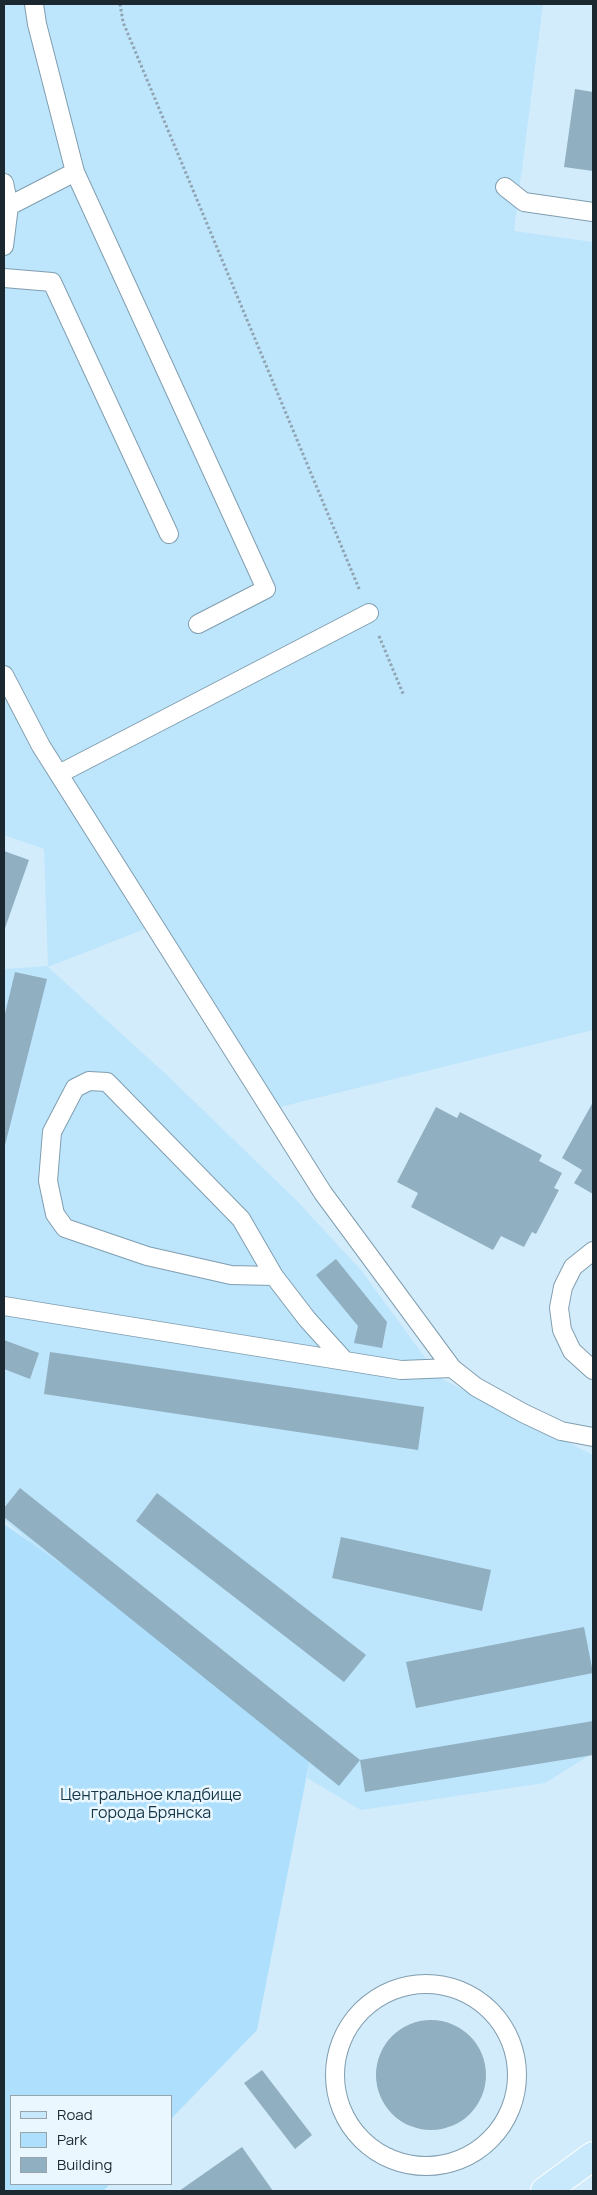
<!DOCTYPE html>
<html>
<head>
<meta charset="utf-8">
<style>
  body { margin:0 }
  #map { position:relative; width:597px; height:2195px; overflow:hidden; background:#d3ecfb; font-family:Manrope,sans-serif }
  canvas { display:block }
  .frame { position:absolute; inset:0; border:5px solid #1c282f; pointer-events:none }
  .legend { position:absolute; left:10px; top:2095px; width:162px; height:90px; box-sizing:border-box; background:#ebf7ff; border:1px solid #98a4ac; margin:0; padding:6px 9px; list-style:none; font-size:15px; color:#1c282f }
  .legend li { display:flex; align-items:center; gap:10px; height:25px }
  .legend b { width:25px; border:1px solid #98a4ac }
</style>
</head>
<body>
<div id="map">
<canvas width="597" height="2195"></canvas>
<div class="frame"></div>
<ul class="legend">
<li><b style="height:6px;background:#c8e9fb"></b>Road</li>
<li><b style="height:14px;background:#aee0fe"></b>Park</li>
<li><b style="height:14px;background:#90afc0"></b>Building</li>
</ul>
</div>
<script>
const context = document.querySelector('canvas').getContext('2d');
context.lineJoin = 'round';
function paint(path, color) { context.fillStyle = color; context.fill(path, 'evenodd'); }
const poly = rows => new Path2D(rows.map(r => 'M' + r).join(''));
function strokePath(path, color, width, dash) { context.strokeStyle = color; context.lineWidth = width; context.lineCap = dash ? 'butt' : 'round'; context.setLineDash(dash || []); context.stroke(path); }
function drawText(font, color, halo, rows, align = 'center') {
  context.font = font + ' Manrope,sans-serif'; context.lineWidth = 5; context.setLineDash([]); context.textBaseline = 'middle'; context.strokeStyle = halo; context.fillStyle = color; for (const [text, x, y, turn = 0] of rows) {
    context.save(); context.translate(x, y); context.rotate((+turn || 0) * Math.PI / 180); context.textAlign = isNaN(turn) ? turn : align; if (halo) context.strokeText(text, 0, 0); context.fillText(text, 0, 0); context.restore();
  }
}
paint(poly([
  [4,4,543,4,514,231,593,242,593,1030,276,1108,155,925,48,967,169,1077,297,1201,361,1270,440,1378,593,1455,593,1753,545,1783,361,1810,307,1778,314,1738,33,1544,4,1520,4,969,48,966,44,849,4,835]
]), '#bde5fc');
paint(poly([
  [4,1524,314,1738,257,2030,171,2119,171,2096,11,2096,11,2184,110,2184,104,2190,105,2191,4,2191]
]), '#aee0fe');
paint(poly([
  [575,89,593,92,593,171,564,167],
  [4,851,29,860,4,931],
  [15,972,47,979,4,1149,4,1018],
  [593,1102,593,1194,574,1183,582,1170,562,1158],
  [436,1107,457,1118,460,1112,542,1155,539,1161,562,1173,554,1188,559,1190,536,1234,532,1232,524,1247,501,1236,493,1250,411,1207,418,1193,397,1182],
  [336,1259,387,1322,382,1348,354,1343,358,1326,316,1275],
  [4,1340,39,1353,30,1379,4,1369],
  [50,1352,424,1407,418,1450,44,1394],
  [20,1488,360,1760,339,1786,4,1517,4,1508],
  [157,1493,366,1655,344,1682,136,1521],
  [341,1537,491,1570,482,1611,332,1578],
  [584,1627,593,1673,416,1708,406,1662],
  [593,1721,593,1755,365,1792,360,1760],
  '376 2075a55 55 0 1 1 110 0a55 55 0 1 1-110 0Z',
  [262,2070,312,2135,295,2149,244,2083],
  [242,2147,273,2191,179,2191]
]), '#90afc0');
const lane = poly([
  [34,4,37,24,75,172],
  [4,183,9,206],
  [505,187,524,202,593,212],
  [4,246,9,206,75,172,266,589,198,624],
  [4,278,52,282,169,534],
  [4,675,41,746,323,1193,452,1368,476,1387,523,1413,561,1431,593,1437],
  [59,774,369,613],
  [593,1251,573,1267,563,1287,559,1308,562,1330,572,1351,593,1370],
  [274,1276,231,1275,147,1256,65,1228,55,1214,48,1181,52,1132,75,1088,89,1081,107,1082,241,1219,274,1276,307,1319,344,1360],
  [4,1306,401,1370,452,1368],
  '335 2075a91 91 0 1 1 182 0a91 91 0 1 1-182 0Z'
]);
const primary = poly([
  [545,2191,593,2156]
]);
strokePath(lane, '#809eaf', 20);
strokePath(primary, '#fff', 30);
strokePath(poly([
  [120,4,123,22,360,591],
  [379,636,404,696]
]), '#90a5b1', 3, [2.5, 2.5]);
strokePath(lane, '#fff', 18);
strokePath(primary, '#c8e9fb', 28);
drawText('16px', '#143748', '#ebf7ff', [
  ["Центральное кладбище",151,1796],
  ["города Брянска",151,1814]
]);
</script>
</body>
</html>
